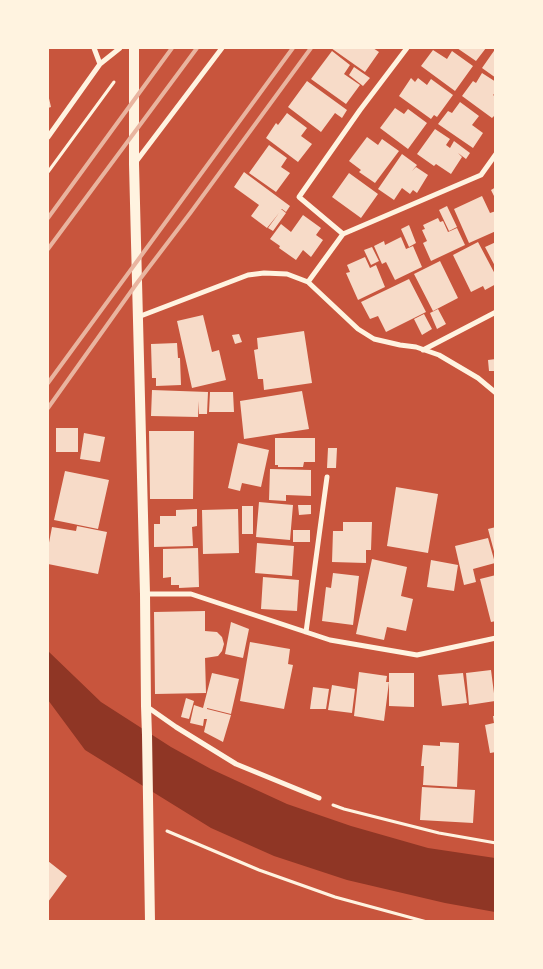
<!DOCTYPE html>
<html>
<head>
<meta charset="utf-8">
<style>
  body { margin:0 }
  #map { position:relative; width:543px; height:969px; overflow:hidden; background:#c8553d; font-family:Cabin,sans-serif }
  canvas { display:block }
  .frame { position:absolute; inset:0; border:49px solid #fff3e0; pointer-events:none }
</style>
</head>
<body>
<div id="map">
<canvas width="543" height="969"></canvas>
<div class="frame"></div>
</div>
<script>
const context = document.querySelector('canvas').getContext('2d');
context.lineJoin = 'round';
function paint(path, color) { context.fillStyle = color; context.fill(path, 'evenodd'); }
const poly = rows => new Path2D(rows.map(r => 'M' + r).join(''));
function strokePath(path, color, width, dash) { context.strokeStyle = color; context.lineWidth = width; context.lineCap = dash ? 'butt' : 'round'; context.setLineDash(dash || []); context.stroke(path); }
paint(poly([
  [48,651,101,702,171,747,211,769,287,804,351,826,428,848,495,858,495,912,445,903,347,880,274,856,211,828,85,750,48,700]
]), '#8f3625');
paint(poly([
  [331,48,373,48,379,52,365,72],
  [457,48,486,48,476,61],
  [496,48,496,78,482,68],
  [433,50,447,59,452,51,473,66,455,91,421,66],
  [332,51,350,65,344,74,360,85,346,104,311,79],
  [354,67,370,78,363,86,349,75],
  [482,73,496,82,496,92,493,95,496,97,496,114,492,118,462,96,473,81,476,83],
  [411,78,415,82,418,78,427,85,431,79,453,95,437,117,434,115,431,119,399,96],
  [307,81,347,110,342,118,335,113,321,132,288,107],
  [48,94,51,107,48,108],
  [460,102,479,116,472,125,483,133,473,148,438,124,448,111,452,113],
  [395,108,404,114,408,109,427,123,408,149,380,128],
  [287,113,307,128,301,136,312,144,298,162,266,138,276,123,278,125],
  [435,129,450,139,446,145,450,148,454,141,470,153,466,159,458,153,462,157,451,174,436,164,434,166,417,154],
  [367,137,378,145,382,139,399,151,375,183,359,172,361,170,349,161],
  [269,145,287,158,281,167,290,173,276,192,249,173],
  [402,154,417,165,412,171,416,167,428,175,417,193,413,190,410,194,402,188,394,200,378,189],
  [244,172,290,206,286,212,282,209,281,209,286,213,273,231,268,228,279,213,267,228,251,216,259,205,234,187],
  [349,173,378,194,361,218,332,197],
  [496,187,496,200,491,190],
  [482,196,490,213,496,211,496,231,469,243,454,209],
  [447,206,457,227,449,231,439,210],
  [303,215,321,228,316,235,323,240,311,257,303,250,296,260,279,248,280,246,270,239,281,224,291,232],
  [438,218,440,222,443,221,448,232,457,228,465,245,431,261,423,243,427,241,422,230,425,229,423,225],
  [409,225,416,243,409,247,401,229],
  [401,237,406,249,413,246,422,267,395,280,386,262,382,264,374,246,384,241,385,245],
  [478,242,496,276,496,284,485,290,483,286,471,292,453,255],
  [496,242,496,268,485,247],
  [372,247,379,261,371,265,364,250],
  [365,257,370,268,376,265,385,287,358,300,346,273,350,272,347,265],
  [440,261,458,298,433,311,414,274],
  [409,279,426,312,386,332,378,316,370,319,361,302],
  [438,309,446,324,437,329,430,313],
  [424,314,432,329,422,335,414,319],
  [203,315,212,352,219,350,226,380,192,388,177,321],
  [304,331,312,383,264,390,263,379,258,379,254,350,258,349,257,338],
  [239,334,242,342,235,344,232,335],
  [177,343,178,358,180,358,181,385,156,386,156,378,152,378,151,344],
  [496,359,496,371,489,371,488,360],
  [152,390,208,392,207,414,199,414,199,401,198,417,151,416],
  [302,391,309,429,244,439,240,401],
  [210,392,233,392,234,412,209,412],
  [56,428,78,428,78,452,56,452],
  [149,431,194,431,193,499,150,499],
  [84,433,105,437,100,462,80,459],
  [275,438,315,438,315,462,304,462,303,467,278,467,278,465,275,465],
  [238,443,269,450,261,487,242,483,240,491,228,488],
  [328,448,337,448,336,468,327,468],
  [270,469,311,470,311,496,286,495,286,501,269,500],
  [65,471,109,480,98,529,54,520],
  [396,487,438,494,428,553,387,546],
  [259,502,293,505,290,540,256,537],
  [298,505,311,505,311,514,299,515],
  [242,506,253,506,253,534,242,534],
  [197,509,197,526,192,527,193,546,154,547,154,524,160,524,160,516,176,516,176,510],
  [238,509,239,553,203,554,202,510],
  [343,522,372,522,371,550,366,550,366,563,332,562,333,531,343,531],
  [77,526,107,532,98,574,48,564,48,548,52,527,76,531],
  [496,527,496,555,495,555,488,529],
  [293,530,310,530,310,542,293,542],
  [488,538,495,563,473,569,476,582,464,585,455,546],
  [257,543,294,546,292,576,255,573],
  [198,548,199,587,179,588,179,585,171,585,171,577,163,578,163,549],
  [372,559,407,567,401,596,413,599,406,631,387,627,384,640,356,634],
  [431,560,458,565,454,591,427,587],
  [333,573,359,576,353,625,322,621,326,587,331,588],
  [496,575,496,621,491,622,480,579],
  [263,577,299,580,297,611,261,609],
  [205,611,205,631,217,632,222,637,224,644,222,651,218,656,205,658,206,693,155,694,154,612],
  [231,622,249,629,243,658,225,654],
  [250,642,290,649,288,664,293,665,284,709,240,701],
  [491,670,495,701,469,705,466,673],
  [359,672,387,676,386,682,389,682,384,721,354,716],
  [212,673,239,679,231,714,207,708,207,709,231,715,223,742,204,732,207,719,204,719,203,726,190,723,194,705,203,708],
  [389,673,414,673,414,707,389,706],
  [463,673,467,703,442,706,438,675],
  [332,685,355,689,352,713,328,710],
  [313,687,329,689,326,709,310,709],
  [186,698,194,701,189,719,181,717],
  [493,716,496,716,496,752,490,753,485,725,494,723],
  [440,742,459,743,457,787,423,785,424,766,421,766,423,745,440,746],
  [422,787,475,790,473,823,420,820],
  [48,861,67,876,48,902]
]), '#f7dbc8');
strokePath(poly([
  [48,172,114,82],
  [333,805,344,809,439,833,496,843],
  [167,831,259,870,335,897,427,922]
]), '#fff3e0', 3);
strokePath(poly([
  [94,48,100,64],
  [48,137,100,64,120,48],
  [135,163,222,48],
  [343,234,299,197,360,110,407,48],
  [308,282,343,234,481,175,496,154],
  [138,317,248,275,264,273,287,274,308,282,358,329,374,339,400,345,416,347,439,355,478,378,496,393],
  [423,350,496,312],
  [145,594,191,594,330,640,417,655,496,638],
  [306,632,327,477],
  [146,706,176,727,236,764,319,798]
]), '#fff3e0', 5);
strokePath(poly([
  [134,48,134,164,145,594,146,706,147,735,150,922]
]), '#fff3e0', 10);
strokePath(poly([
  [48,218,172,48],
  [48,249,197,48],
  [48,383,293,48],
  [48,408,137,283,191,212,311,48]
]), '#e9b49f', 4);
</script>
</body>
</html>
